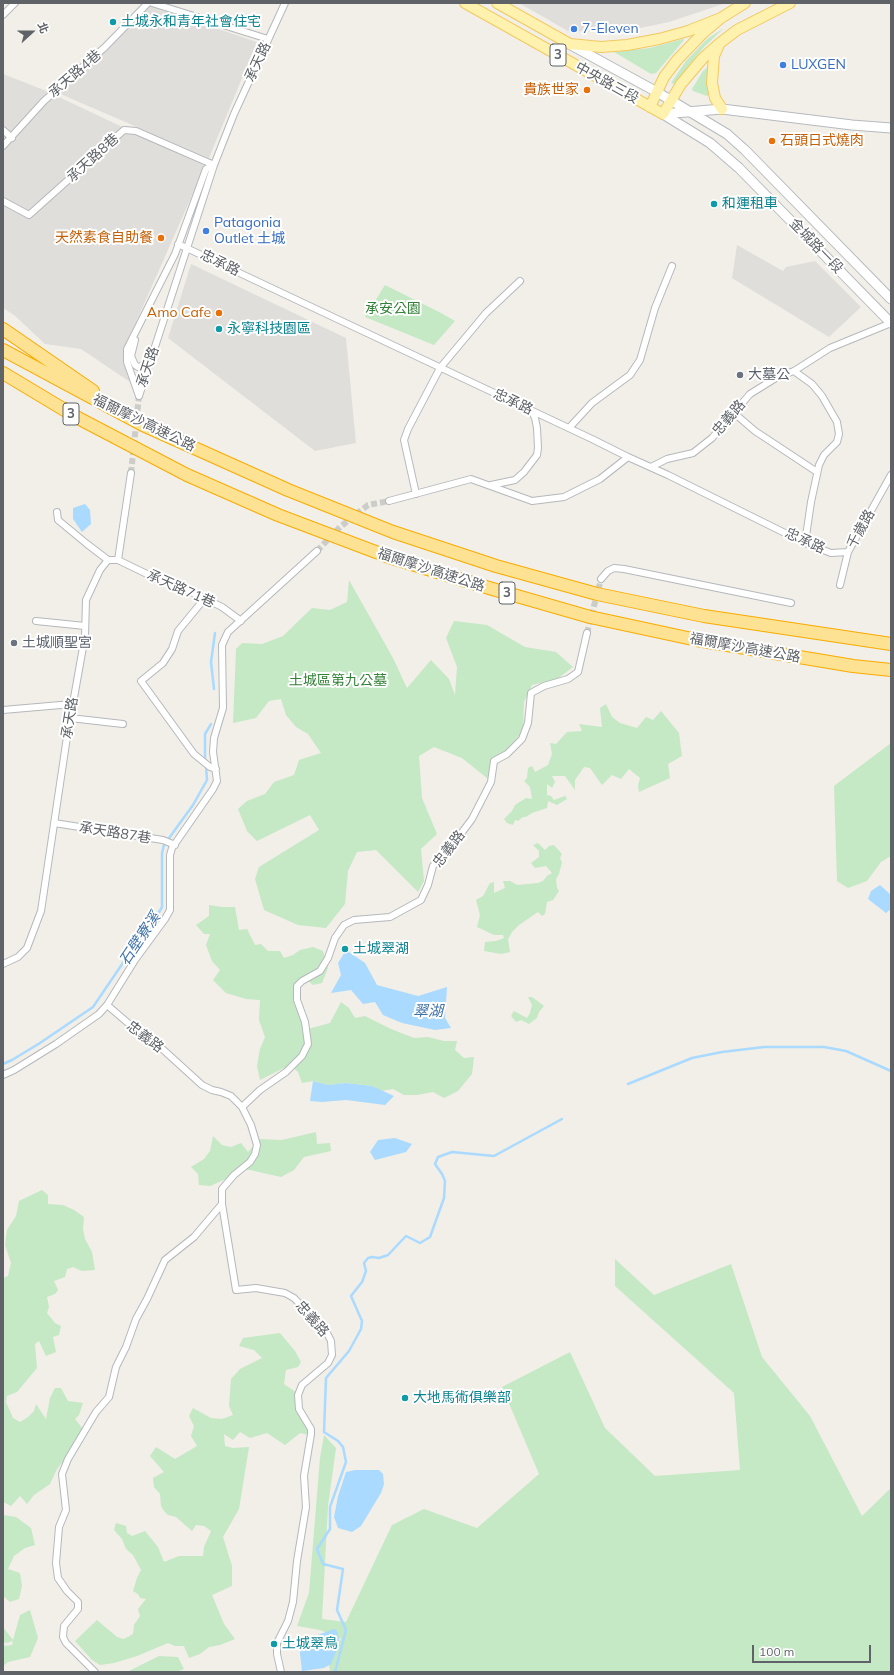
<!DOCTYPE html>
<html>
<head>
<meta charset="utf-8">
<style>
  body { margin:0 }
  #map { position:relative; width:894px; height:1675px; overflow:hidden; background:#f1efe8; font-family:Mulish,"Noto Sans TC",sans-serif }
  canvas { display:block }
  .frame { position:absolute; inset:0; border:4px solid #5f6368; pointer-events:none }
  .north { position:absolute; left:12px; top:12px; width:40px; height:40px; -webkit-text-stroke:3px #fff; paint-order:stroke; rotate:69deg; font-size:11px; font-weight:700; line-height:16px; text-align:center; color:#5f6368 }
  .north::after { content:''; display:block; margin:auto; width:14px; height:18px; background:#5f6368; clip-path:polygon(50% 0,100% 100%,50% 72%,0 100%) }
  .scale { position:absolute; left:752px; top:1645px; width:119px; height:18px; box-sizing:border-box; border:2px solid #5f6368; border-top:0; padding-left:5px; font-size:12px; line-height:14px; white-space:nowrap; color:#5f6368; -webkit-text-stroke:3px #fff; paint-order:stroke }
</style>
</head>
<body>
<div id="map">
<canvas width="894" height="1675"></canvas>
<div class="frame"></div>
<div class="north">北</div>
<div class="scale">100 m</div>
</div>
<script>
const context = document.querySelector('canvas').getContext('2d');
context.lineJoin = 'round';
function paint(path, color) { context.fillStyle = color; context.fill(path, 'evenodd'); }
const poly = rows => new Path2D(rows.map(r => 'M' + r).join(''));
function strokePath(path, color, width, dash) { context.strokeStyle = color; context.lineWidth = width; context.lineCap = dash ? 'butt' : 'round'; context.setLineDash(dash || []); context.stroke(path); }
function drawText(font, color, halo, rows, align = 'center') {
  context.font = font + ' Mulish,"Noto Sans TC",sans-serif'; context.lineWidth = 4; context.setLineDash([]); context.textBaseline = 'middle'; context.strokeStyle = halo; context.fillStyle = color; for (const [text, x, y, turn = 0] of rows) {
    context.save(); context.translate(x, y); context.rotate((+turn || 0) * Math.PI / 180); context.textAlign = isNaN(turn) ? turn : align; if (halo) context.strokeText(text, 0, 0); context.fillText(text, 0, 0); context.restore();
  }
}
paint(poly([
  [519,3,726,3,669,22,621,32,568,31],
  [150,6,257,42,209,158,58,93],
  [3,74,44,90,205,166,129,338,123,362,133,384,81,349,45,344,14,315,3,308],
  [737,245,783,271,786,267,815,261,861,307,829,337,732,278],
  [191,264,346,338,356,443,315,451,168,338]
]), '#e0deda');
paint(poly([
  [724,28,704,47,674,84,671,83,686,61,707,39],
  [683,39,684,40,656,73,651,74,614,52,650,48],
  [709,66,710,94,707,96,693,91,692,89,703,71],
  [385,285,441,313,455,321,434,345,365,317],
  [349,580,393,658,407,688,431,660,449,679,455,695,457,667,446,638,454,621,487,625,525,647,556,652,573,667,557,679,532,685,524,702,523,731,505,752,488,779,462,758,434,747,419,756,422,798,437,834,421,849,424,881,418,892,376,850,357,852,348,871,345,904,326,928,298,925,264,910,255,879,259,867,319,830,310,815,257,841,247,831,238,809,247,801,265,794,274,782,294,775,299,760,321,753,308,734,296,727,286,715,281,699,269,701,256,718,233,723,236,649,242,643,262,644,283,636,312,608,330,610,347,602],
  [606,704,612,717,620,723,637,728,646,717,653,720,661,711,679,733,682,756,668,764,670,778,639,792,638,786,640,778,629,769,621,779,612,775,602,785,590,768,584,767,575,780,575,790,565,776,552,776,555,782,552,788,547,784,547,795,551,796,554,800,565,796,567,799,557,805,548,801,547,808,532,813,526,817,523,817,518,821,515,820,513,825,507,823,504,819,512,811,515,805,526,798,532,799,530,787,524,781,527,778,528,768,532,766,535,772,548,765,552,754,550,743,556,744,567,732,582,731,579,724,602,727,600,708],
  [891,743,891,856,881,862,867,881,848,888,837,881,834,786],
  [538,843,545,850,549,846,554,845,562,854,560,858,562,862,559,874,556,879,557,888,559,891,553,900,547,902,545,914,542,916,538,912,519,925,512,932,508,939,510,952,501,954,484,951,485,942,496,941,504,938,503,935,494,935,477,927,480,915,476,900,483,896,490,883,494,882,494,893,505,888,503,881,510,881,517,885,538,883,543,881,547,876,552,873,546,866,535,868,531,863,539,857,539,851,533,845],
  [209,905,222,907,235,907,239,930,247,929,255,945,261,944,268,951,280,951,284,958,293,955,300,950,313,947,323,951,328,968,322,983,313,985,305,978,297,984,304,1030,330,1023,341,1002,349,1008,355,1018,365,1016,391,1029,414,1038,428,1037,444,1041,457,1041,455,1050,464,1058,474,1057,472,1074,458,1091,444,1098,433,1092,417,1095,404,1095,393,1089,381,1091,372,1086,346,1083,328,1085,313,1081,302,1083,298,1072,290,1065,260,1080,257,1066,260,1049,265,1037,259,1020,260,1000,246,999,226,993,213,980,220,970,212,961,206,945,210,934,204,934,196,925,209,916],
  [528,997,532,997,544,1006,539,1012,537,1018,529,1024,521,1020,516,1022,511,1016,514,1011,527,1018,530,1013,532,1005],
  [316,1132,317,1144,330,1143,331,1151,304,1157,294,1170,281,1177,250,1170,240,1170,226,1179,210,1186,199,1185,198,1174,191,1167,204,1159,210,1151,213,1136,222,1145,231,1147,241,1143,248,1152,259,1139,282,1140],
  [42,1190,48,1195,48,1204,63,1205,74,1210,84,1217,83,1229,85,1239,92,1252,95,1270,82,1271,73,1267,67,1269,65,1277,54,1281,58,1290,55,1294,47,1297,49,1307,47,1313,55,1323,61,1326,59,1335,53,1337,56,1352,46,1356,39,1341,35,1344,37,1368,17,1392,7,1396,6,1402,13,1418,20,1422,28,1417,34,1411,36,1404,46,1419,50,1398,55,1388,61,1388,68,1401,83,1403,79,1415,75,1419,83,1429,68,1455,57,1469,50,1484,34,1495,27,1504,20,1496,11,1506,3,1502,3,1278,8,1276,11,1263,5,1245,7,1230,16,1216,19,1201],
  [615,1259,654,1295,731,1264,762,1357,810,1416,862,1516,891,1488,891,1672,330,1672,329,1665,341,1639,320,1630,297,1626,309,1593,320,1458,324,1435,336,1448,328,1506,322,1619,346,1622,392,1525,424,1509,477,1528,539,1474,502,1387,570,1352,605,1428,655,1476,740,1470,734,1393,615,1286],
  [280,1333,295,1351,301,1362,298,1367,286,1370,284,1384,297,1393,299,1409,305,1413,310,1435,300,1433,285,1445,267,1433,250,1438,240,1432,233,1440,224,1434,225,1446,233,1448,249,1447,239,1509,223,1537,232,1566,232,1586,212,1595,224,1624,235,1639,220,1645,209,1647,200,1654,189,1658,184,1646,175,1646,168,1643,137,1656,114,1663,100,1665,92,1660,75,1641,97,1620,117,1637,123,1639,128,1637,133,1634,134,1625,140,1616,138,1609,146,1599,140,1598,138,1594,133,1591,137,1578,141,1570,133,1555,126,1549,122,1539,114,1530,116,1523,126,1526,127,1533,132,1536,145,1531,158,1547,164,1562,179,1556,203,1556,204,1547,211,1531,204,1526,196,1525,192,1531,176,1517,168,1515,164,1511,161,1506,160,1494,154,1487,153,1478,164,1472,150,1456,156,1447,175,1459,197,1446,191,1436,194,1426,189,1416,193,1408,211,1418,222,1419,233,1415,229,1406,231,1379,240,1369,262,1358,254,1350,239,1346,243,1338],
  [3,1515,16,1517,31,1528,35,1545,25,1548,14,1556,8,1569,20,1573,22,1586,19,1599,10,1602,3,1596],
  [30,1610,38,1638,30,1657,8,1662,3,1666,3,1646,12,1645,13,1641,6,1643,3,1642,3,1627,13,1640,20,1615],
  [159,1656,178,1657,184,1669,176,1672,127,1672]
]), '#c5e8c5');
paint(poly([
  [85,504,90,510,91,524,82,532,73,519,73,508],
  [880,885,891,895,891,909,886,913,868,899,871,891],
  [346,950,365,963,377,985,418,996,447,987,445,1018,451,1028,435,1030,402,1023,383,1015,375,1002,363,1004,351,990,331,993,341,975,338,963],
  [313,1081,328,1085,346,1083,372,1086,394,1096,385,1105,346,1100,322,1102,310,1101],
  [395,1138,412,1144,406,1152,375,1160,370,1152,378,1140],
  [355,1470,379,1470,383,1474,384,1484,381,1493,361,1526,352,1532,338,1528,334,1517,338,1496,346,1472],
  [334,1629,337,1631,340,1643,331,1664,324,1668,302,1671,299,1645,301,1641]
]), '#aadaff');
strokePath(poly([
  [214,689,211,662,215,633],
  [205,761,205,734,211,724],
  [3,1064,12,1060,40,1043,93,1007,131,951,149,929,162,907,162,853,164,845,193,805,207,780,206,766],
  [628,1084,692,1058,722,1052,764,1047,824,1047,846,1051,891,1071],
  [335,1672,346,1630,337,1610,343,1569,323,1564,317,1549,330,1529,330,1507,346,1462,343,1447,338,1441,324,1432,326,1378,349,1351,361,1329,362,1321,351,1296,362,1282,366,1271,364,1263,368,1258,372,1257,379,1258,388,1255,406,1236,420,1243,430,1237,444,1198,445,1181,442,1174,435,1164,438,1157,452,1152,494,1156,562,1119]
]), '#aadaff', 2.5);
strokePath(poly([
  [131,473,139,396],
  [317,551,340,527,368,505,389,501],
  [587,633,601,579]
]), '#ccccc8', 6, [6, 3]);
const street = poly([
  [152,3,268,39],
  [3,15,15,3],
  [3,130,12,138],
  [3,146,44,101,105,47,148,3],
  [3,201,29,215,124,130,136,131,214,165],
  [178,244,592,439,628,457,668,475,805,543,831,553,848,552],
  [135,340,131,356,135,365,138,367,142,366,149,360],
  [794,371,812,384,822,396,837,422,839,434,837,442,824,455,819,465,811,502,805,543],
  [139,396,214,165,234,114,285,3],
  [139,396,127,362,127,349,175,254,206,169,214,165],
  [734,413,755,431,817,472],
  [569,428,592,403,630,375,640,360,655,308,672,266],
  [651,467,667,459,693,453,712,438,750,394,779,376,794,371,830,348,891,323],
  [491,485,515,480,524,472,537,455,538,448,537,428,535,418,531,410],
  [416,494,404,440,408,429,440,368,486,313,520,281],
  [389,501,471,479,532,501,564,497,600,479,628,457],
  [57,512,58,520,87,544,108,560],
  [118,560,131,473],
  [601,579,608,571,614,568,624,569,791,603],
  [840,585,848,552,891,475],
  [205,598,178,631,172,649,163,663,141,681,194,754,210,767,216,769],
  [36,621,85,626],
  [3,710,72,704],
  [70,718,123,724],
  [54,823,163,840,175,845],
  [3,964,18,957,27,948,41,911,67,737,85,636,86,600,100,570,108,560,118,560,153,577,191,592,222,607,241,621],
  [107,1005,142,1035,158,1045,202,1085,212,1090,221,1092,231,1096,242,1107,251,1125,257,1145,255,1154,250,1162,234,1175,222,1189,222,1204,236,1290,256,1288,285,1293,294,1298,326,1331,331,1341,332,1355,328,1363,302,1385,298,1395,299,1409,311,1429,311,1434,304,1476,306,1507,297,1561,293,1602,288,1621,277,1643,277,1654,281,1672],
  [3,1075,14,1070,56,1044,99,1014,107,1005,135,960,165,919,170,910,170,855,172,848,213,789,217,781,213,752,214,738,223,708,222,645,228,632,317,551],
  [242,1107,260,1090,286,1072,302,1056,308,1044,305,1022,297,1000,297,986,302,981,320,971,328,958,335,938,344,925,354,920,390,917,421,900,428,885,433,866,451,847,472,819,491,782,494,761,507,754,522,739,528,723,531,693,544,686,568,679,578,672,587,633],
  [95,1672,66,1643,63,1637,64,1626,78,1609,78,1602,67,1591,58,1578,56,1563,59,1527,66,1510,62,1474,68,1459,96,1412,109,1397,116,1367,126,1347,136,1319,147,1299,165,1260,194,1237,222,1204]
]);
const secondary = poly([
  [571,45,657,92,727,134,745,150,891,299],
  [663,114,710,143,739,168,891,323],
  [663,114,722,109,852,125,891,128]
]);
const primary = poly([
  [465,3,663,114,681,84,703,58,720,43,737,30,790,3],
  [497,3,570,44,601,47,627,45,659,39,688,31,721,18],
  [718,47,714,56,712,83,715,98,722,109],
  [650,107,664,77,677,60,702,34,721,18,745,3]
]);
const highway = poly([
  [3,329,93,391],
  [3,350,143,425,288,490,393,532,496,566,597,594,704,616,891,644],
  [3,373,78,418,187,475,278,515,389,557,489,588,590,617,697,640,853,666,891,670]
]);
strokePath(street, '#b5b8bc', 8);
strokePath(secondary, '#b6babf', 11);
strokePath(primary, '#f2c960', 12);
strokePath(highway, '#f9ab00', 14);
strokePath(street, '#fff', 6);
strokePath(secondary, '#fff', 9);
strokePath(primary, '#fff2af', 10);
strokePath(highway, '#fde293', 12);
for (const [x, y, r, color] of [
  [113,22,4,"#0f9aa8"],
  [574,29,4,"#3f7fe0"],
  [783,65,4,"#3f7fe0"],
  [587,90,4,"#e8710a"],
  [772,141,4,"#e8710a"],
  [714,204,4,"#0f9aa8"],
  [206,231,4,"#3f7fe0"],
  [161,238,4,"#e8710a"],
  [219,313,4,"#e8710a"],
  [219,329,4,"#0f9aa8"],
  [740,375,4,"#6b7280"],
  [14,643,4,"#6b7280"],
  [345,949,4,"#0f9aa8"],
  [405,1398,4,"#0f9aa8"],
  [274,1644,4,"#0f9aa8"]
]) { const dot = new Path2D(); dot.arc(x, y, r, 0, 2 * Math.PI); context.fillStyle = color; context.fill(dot); strokePath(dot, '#fff', 1.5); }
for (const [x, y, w] of [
  [558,55,16],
  [71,414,16],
  [507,593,16]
]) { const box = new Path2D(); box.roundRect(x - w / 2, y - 11, w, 22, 3); context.fillStyle = '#fff'; context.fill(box); strokePath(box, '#5f6368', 1); }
drawText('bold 13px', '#5f6368', null, [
  ["3",558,55],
  ["3",71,414],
  ["3",507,593]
]);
drawText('14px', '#0d838f', '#fff', [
  ["土城永和青年社會住宅",121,22],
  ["和運租車",722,204],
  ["永寧科技園區",227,329],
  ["土城翠湖",353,949],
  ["大地馬術俱樂部",413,1398],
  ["土城翠鳥",282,1644]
], 'left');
drawText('14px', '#366cbe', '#fff', [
  ["7-Eleven",582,29],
  ["LUXGEN",791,65],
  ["Patagonia",214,223],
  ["Outlet 土城",214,239]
], 'left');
drawText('14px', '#5f6368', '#fff', [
  ["承天路",258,62,-65],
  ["承天路4巷",75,74,-41],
  ["中央路三段",607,83,29],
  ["承天路8巷",93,158,-42],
  ["金城路一段",816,246,46],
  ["忠承路",220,263,26],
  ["承天路",148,367,-72],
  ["忠承路",513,402,25],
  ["忠義路",729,418,-49],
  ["福爾摩沙高速公路",144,423,26],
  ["千歲路",861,529,-61],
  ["忠承路",805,541,24],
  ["福爾摩沙高速公路",431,570,18],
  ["承天路71巷",181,589,24],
  ["福爾摩沙高速公路",745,648,10],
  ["承天路",70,718,-81],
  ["承天路87巷",115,833,9],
  ["忠義路",449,849,-52],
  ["忠義路",145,1037,37],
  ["忠義路",312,1319,49]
]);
drawText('14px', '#c56008', '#fff', [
  ["貴族世家",579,90],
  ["石頭日式燒肉",780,141,"left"],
  ["天然素食自助餐",153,238],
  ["Amo Cafe",211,313]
], 'right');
drawText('14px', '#348238', '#fff', [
  ["承安公園",393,309],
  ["土城區第九公墓",338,681]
]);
drawText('14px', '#5b616d', '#fff', [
  ["大墓公",748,375],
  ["土城順聖宮",22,643]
], 'left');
drawText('italic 15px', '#4174aa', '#fff', [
  ["石壁寮溪",140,939,-56],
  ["翠湖",428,1011]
]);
</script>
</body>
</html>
